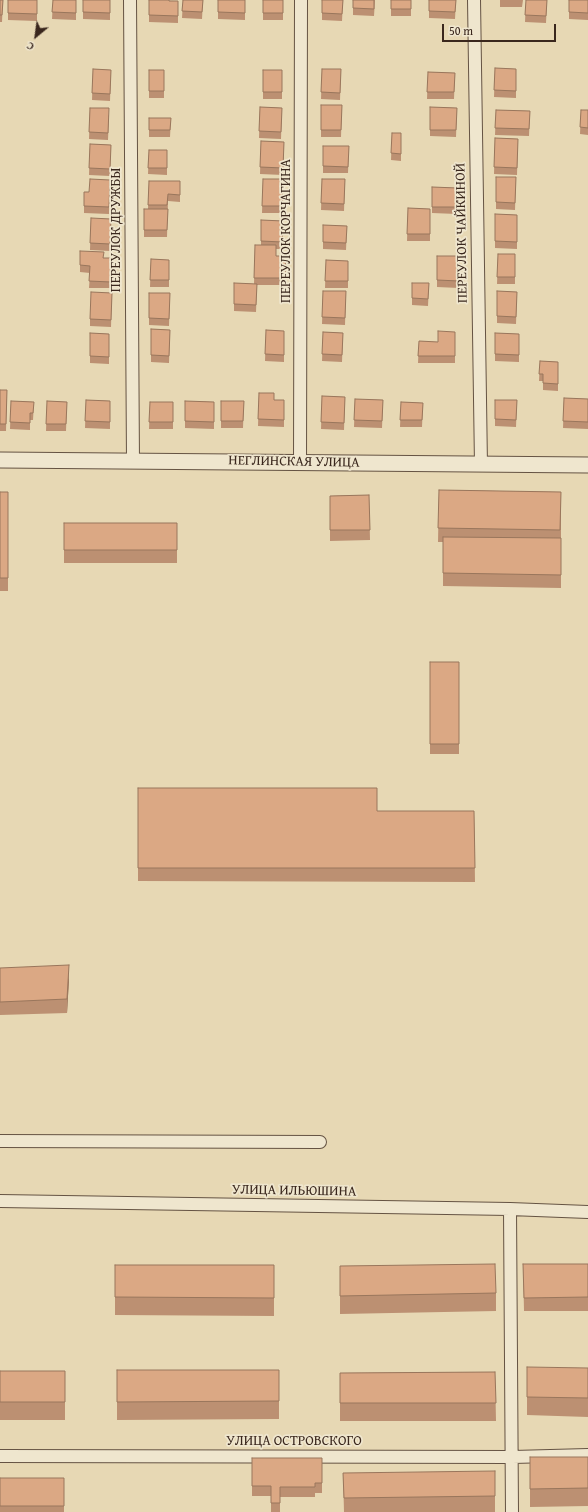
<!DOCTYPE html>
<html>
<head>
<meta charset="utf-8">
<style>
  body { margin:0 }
  #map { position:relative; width:588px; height:1512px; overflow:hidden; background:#e7d8b4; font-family:"Gentium Book Plus",serif }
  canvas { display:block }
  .north { position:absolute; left:16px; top:16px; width:40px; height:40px; -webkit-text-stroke:3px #efe6ce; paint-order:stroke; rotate:209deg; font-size:11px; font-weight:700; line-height:16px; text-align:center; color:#3a271d }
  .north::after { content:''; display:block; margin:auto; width:14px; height:18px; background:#3a271d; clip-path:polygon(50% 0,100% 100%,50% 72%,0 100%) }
  .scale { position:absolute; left:442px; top:24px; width:114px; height:18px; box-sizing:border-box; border:2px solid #3a271d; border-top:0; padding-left:5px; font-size:12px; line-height:14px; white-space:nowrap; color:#3a271d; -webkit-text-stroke:3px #efe6ce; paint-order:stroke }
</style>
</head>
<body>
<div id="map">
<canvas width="588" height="1512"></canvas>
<div class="north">С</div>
<div class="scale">50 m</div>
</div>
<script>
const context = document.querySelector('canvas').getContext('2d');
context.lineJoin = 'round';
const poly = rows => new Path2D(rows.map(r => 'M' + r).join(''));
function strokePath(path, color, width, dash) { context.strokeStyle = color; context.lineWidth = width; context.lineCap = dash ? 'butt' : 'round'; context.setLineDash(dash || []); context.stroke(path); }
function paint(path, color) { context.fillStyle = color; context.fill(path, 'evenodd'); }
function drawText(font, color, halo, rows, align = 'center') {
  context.font = font + ' "Gentium Book Plus",serif'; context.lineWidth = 3.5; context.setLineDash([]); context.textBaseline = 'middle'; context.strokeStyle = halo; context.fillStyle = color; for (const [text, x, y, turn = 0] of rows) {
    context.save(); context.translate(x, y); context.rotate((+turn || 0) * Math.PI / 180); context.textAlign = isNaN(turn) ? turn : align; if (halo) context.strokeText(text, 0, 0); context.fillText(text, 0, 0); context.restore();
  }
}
const minor = poly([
  [130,0,133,461],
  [474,0,481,465],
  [300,462,301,0],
  [0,1141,320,1142],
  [0,1201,510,1209,588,1212],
  [510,1209,512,1512],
  [0,1456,513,1457,588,1455]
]);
const tertiary = poly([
  [0,460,588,465]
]);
strokePath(minor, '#655343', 14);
strokePath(tertiary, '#655343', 17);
strokePath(minor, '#efe6ce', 12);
strokePath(tertiary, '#efe6ce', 15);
paint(poly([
  [0,0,3,0,2,22,0,22],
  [8,0,37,0,37,21,8,20],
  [53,0,76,0,76,20,52,19],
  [83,0,110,0,110,20,83,19],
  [149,0,178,1,178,23,149,22],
  [183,0,203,0,202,19,182,18],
  [218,0,245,0,245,20,218,19],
  [263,0,283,0,283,20,263,20],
  [343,0,342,21,322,20,322,13],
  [353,0,375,0,374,16,353,15],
  [391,0,411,0,411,16,391,16],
  [429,0,456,0,455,19,429,18],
  [500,0,523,0,522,7,500,7],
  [526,0,547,0,546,23,525,22],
  [569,0,588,0,588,20,569,19],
  [495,68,516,69,516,98,494,97],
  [93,69,111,70,110,101,92,100],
  [322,69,341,69,340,100,321,99],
  [149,70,164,70,164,98,149,98],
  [263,70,282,70,282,99,263,99],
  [428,72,455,73,454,99,427,99],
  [321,105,342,105,341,137,321,137],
  [260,107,282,108,281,139,259,138],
  [430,107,457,108,456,137,430,136],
  [90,108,109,115,108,140,89,139],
  [496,110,530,111,529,136,495,135],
  [581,110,588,110,588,135,580,134],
  [149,118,171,118,170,137,149,137],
  [392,133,401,133,401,161,391,160],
  [495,138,518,139,517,175,494,174],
  [261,141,284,142,283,175,260,174],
  [90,144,111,145,110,176,89,175],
  [323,146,349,146,348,173,323,173],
  [149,150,167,150,167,175,148,174],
  [496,177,516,177,515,210,496,209],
  [263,179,283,179,282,213,262,213],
  [322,179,345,179,344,211,321,210],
  [110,180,109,214,84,213,84,192,89,192],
  [149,181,180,181,180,202,168,201,167,237,144,237,144,209,148,209],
  [432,187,457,188,457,214,432,213],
  [408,208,430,209,430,241,407,241],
  [495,214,517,215,517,249,495,248],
  [91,218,111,226,110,251,90,250],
  [261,220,283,221,282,249,276,249,276,256,286,256,285,285,257,285,256,312,234,311,234,283,254,284,255,245,261,245],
  [323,225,347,226,346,250,323,249],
  [80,251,104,258,112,258,111,288,89,288,90,273,80,272],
  [498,254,515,254,515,284,497,284],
  [437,256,459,256,459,288,437,287],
  [151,259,169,260,169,287,150,287],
  [326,260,348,261,348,288,325,288],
  [412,283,429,283,428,306,412,305],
  [323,291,346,291,345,325,322,324],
  [497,291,517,292,516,324,497,323],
  [112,293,111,327,90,326,90,319],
  [149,293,170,293,169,326,149,325],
  [151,329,170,330,169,363,151,362],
  [266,330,284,331,284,362,265,361],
  [323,332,343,333,342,362,322,361],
  [455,332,455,363,418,363,419,341,438,342],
  [90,333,109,334,109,364,90,363],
  [495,333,519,334,519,362,495,361],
  [540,361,558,362,558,391,543,390,543,381,539,381],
  [0,390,7,390,6,431,0,431],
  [259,393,274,400,284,400,284,427,258,426],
  [322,396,345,397,344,430,321,429],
  [564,398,588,399,588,429,563,428],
  [355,399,383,400,382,428,354,427],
  [86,400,110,401,110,429,85,428],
  [495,400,517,400,516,427,495,426],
  [11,401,34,402,33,420,30,420,30,430,10,429],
  [47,401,67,402,66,431,46,431],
  [185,401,214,402,214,429,185,428],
  [221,401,244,401,243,428,221,428],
  [150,402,173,402,173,429,149,429],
  [401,402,423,403,422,427,400,427],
  [439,490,561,492,561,588,443,586,443,542,438,542],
  [0,492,8,492,8,591,0,591],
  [369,495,370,540,330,541,330,496],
  [64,523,177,523,177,563,64,563],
  [430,662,459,662,459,754,430,754],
  [138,788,377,811,474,811,475,882,138,881],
  [0,968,69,979,67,1013,0,1015],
  [523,1264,588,1264,588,1311,524,1311],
  [115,1265,274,1265,274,1316,115,1315],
  [340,1266,496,1293,496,1311,340,1314],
  [588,1368,588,1417,527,1415,527,1397],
  [117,1370,279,1370,279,1419,117,1420],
  [0,1371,65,1371,65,1420,0,1420],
  [495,1372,496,1421,340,1421,340,1373],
  [530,1457,588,1457,588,1506,530,1507],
  [252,1458,322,1458,322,1493,315,1493,315,1497,280,1497,280,1512,271,1512,271,1496,252,1496],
  [343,1473,495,1496,495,1512,344,1512],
  [0,1478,64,1478,64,1512,0,1512]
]), '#bc9072');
paint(poly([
  [69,965,69,979,67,1013,67,999]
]), '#99765c');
const building = poly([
  [0,0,3,0,2,15,0,15,0,0],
  [8,0,37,0,37,14,8,13,8,0],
  [53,0,76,0,76,13,52,12,53,0],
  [83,0,110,0,110,13,83,12,83,0],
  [149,0,169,0,169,1,178,1,178,16,149,15,149,0],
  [183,0,203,0,202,12,182,11,183,0],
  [218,0,245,0,245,13,218,12,218,0],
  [263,0,283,0,283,13,263,13,263,0],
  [322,0,343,0,342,14,322,13,322,0],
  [353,0,374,0,374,9,353,8,353,0],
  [391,0,411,0,411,9,391,9,391,0],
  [429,0,456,0,455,12,429,11,429,0],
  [526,0,547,0,546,16,525,15,526,0],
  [569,0,588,0,588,13,569,12,569,0],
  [495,68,516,69,516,91,494,90,495,68],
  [93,69,111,70,110,94,92,93,93,69],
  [322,69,341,69,340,93,321,92,322,69],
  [149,70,164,70,164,91,149,91,149,70],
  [263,70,282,70,282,92,263,92,263,70],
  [428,72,455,73,454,92,427,92,428,72],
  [321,105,342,105,341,130,321,130,321,105],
  [260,107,282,108,281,132,259,131,260,107],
  [430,107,457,108,456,130,430,130,430,107],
  [90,108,109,108,108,133,89,132,90,108],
  [496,110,530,111,529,129,495,128,496,110],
  [581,110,588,110,588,128,580,127,581,110],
  [149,118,171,118,170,130,149,130,149,118],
  [392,133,401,133,401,154,391,153,392,133],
  [495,138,518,139,517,168,494,167,495,138],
  [261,141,284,142,283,168,260,167,261,141],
  [90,144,111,145,110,169,89,168,90,144],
  [323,146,349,146,348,167,323,166,323,146],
  [149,150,167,150,167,168,148,168,149,150],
  [496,177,516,177,515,203,496,202,496,177],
  [90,179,110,180,109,207,84,206,84,192,89,192,90,179],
  [263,179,283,179,282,206,262,206,263,179],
  [322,179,345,179,344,204,321,203,322,179],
  [149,181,180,181,180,195,168,194,167,205,148,205,149,181],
  [432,187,457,188,457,207,432,207,432,187],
  [408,208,430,209,430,234,407,234,408,208],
  [144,209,168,209,167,230,144,230,144,209],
  [495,214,517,215,517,242,495,241,495,214],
  [91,218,111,219,110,244,90,243,91,218],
  [261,220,283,221,282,242,261,241,261,220],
  [323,225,347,226,346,243,323,242,323,225],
  [255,245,276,245,276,256,286,256,285,278,254,278,255,245],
  [80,251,104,252,103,258,112,258,111,282,89,281,90,266,80,265,80,251],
  [498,254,515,254,515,277,497,277,498,254],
  [437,256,459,256,459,281,437,280,437,256],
  [151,259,169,260,169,280,150,280,151,259],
  [326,260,348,261,348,281,325,281,326,260],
  [234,283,257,284,256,305,234,304,234,283],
  [412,283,429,283,428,299,412,298,412,283],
  [323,291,346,291,345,318,322,317,323,291],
  [497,291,517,292,516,317,497,316,497,291],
  [91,292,112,293,111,320,90,319,91,292],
  [149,293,170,293,169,319,149,318,149,293],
  [151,329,170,330,169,356,151,355,151,329],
  [266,330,284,331,284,355,265,354,266,330],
  [438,331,455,332,455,356,418,356,419,341,438,342,438,331],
  [323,332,343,333,342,355,322,354,323,332],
  [90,333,109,334,109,357,90,356,90,333],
  [495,333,519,334,519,355,495,354,495,333],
  [540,361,558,362,558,384,543,383,543,374,539,374,540,361],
  [0,390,7,390,6,424,0,424,0,390],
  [259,393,274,393,274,400,284,400,284,420,258,419,259,393],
  [322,396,345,397,344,423,321,422,322,396],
  [564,398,588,399,588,422,563,421,564,398],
  [355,399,383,400,382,421,354,420,355,399],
  [86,400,110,401,110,422,85,421,86,400],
  [495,400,517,400,516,420,495,419,495,400],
  [11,401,34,402,33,413,30,413,30,423,10,422,11,401],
  [47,401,67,402,66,424,46,424,47,401],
  [185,401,214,402,214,422,185,421,185,401],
  [221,401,244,401,243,421,221,421,221,401],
  [150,402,173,402,173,422,149,422,150,402],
  [401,402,423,403,422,420,400,420,401,402],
  [439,490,561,492,560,530,438,528,439,490],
  [0,492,8,492,8,578,0,578,0,492],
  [369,495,370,530,330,530,330,496,369,495],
  [64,523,177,523,177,550,64,550,64,523],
  [443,537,561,538,561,575,443,573,443,537],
  [430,662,459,662,459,744,430,744,430,662],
  [138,788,377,788,377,811,474,811,475,868,138,868,138,788],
  [69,965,67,999,0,1002,0,968,69,965],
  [495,1264,496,1293,340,1296,340,1266,495,1264],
  [523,1264,588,1264,588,1297,524,1298,523,1264],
  [115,1265,274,1265,274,1298,115,1297,115,1265],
  [527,1367,588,1368,588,1398,527,1397,527,1367],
  [117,1370,279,1370,279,1401,117,1402,117,1370],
  [0,1371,65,1371,65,1402,0,1402,0,1371],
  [495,1372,496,1403,340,1403,340,1373,495,1372],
  [530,1457,588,1457,588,1488,530,1489,530,1457],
  [252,1458,322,1458,322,1483,315,1483,315,1487,280,1487,280,1503,271,1503,271,1486,252,1486,252,1458],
  [495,1471,495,1496,344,1498,343,1473,495,1471],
  [0,1478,64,1478,64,1506,0,1506,0,1478]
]);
paint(building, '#dba884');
strokePath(building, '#99765c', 1);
drawText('14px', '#3a271d', '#efe6ce', [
  ["ПЕРЕУЛОК ДРУЖБЫ",116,230,-90],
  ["ПЕРЕУЛОК КОРЧАГИНА",286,231,-90],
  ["ПЕРЕУЛОК ЧАЙКИНОЙ",462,233,-91],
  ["НЕГЛИНСКАЯ УЛИЦА",294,462,1],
  ["УЛИЦА ИЛЬЮШИНА",294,1191,1],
  ["УЛИЦА ОСТРОВСКОГО",294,1441]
]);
</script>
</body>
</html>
